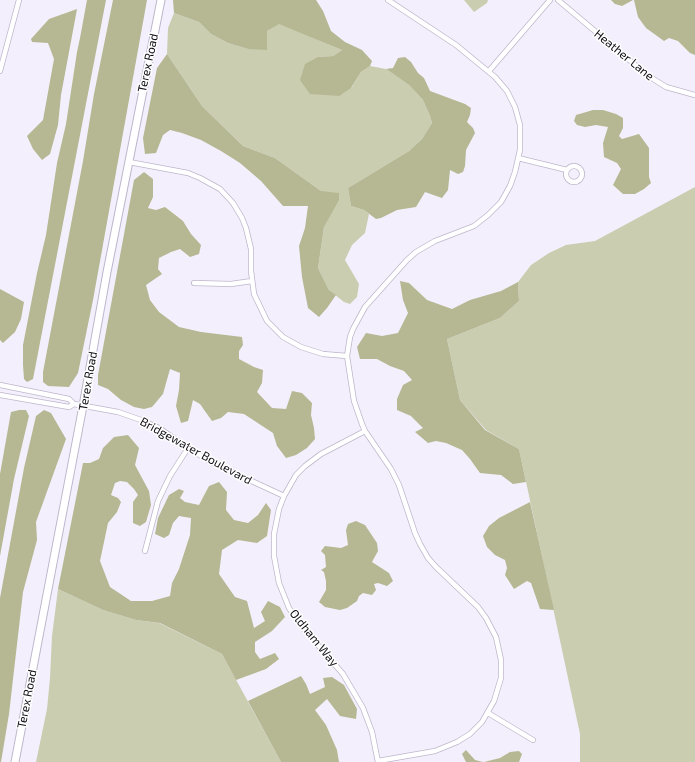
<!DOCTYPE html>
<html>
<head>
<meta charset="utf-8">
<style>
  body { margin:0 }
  canvas { display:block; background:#f4effc }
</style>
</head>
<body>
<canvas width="695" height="762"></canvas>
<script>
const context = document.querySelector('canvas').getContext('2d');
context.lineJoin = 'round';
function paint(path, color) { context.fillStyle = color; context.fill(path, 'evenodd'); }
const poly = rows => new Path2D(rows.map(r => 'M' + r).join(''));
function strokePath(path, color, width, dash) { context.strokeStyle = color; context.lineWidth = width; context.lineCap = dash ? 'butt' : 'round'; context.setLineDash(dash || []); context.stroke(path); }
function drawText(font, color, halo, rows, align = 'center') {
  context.font = font + ' "Exo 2",sans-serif'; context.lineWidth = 3; context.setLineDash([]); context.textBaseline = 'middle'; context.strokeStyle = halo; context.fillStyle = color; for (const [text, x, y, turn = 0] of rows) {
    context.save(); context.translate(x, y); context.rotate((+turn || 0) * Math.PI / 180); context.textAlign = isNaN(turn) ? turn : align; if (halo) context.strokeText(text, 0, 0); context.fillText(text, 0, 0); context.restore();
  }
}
paint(poly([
  [464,0,488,0,487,3,474,12],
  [174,13,199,22,211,34,228,43,248,49,267,31,279,23,342,50,333,56,318,57,340,96,352,87,361,72,370,66,386,69,409,85,423,100,430,116,432,123,422,139,409,151,348,188,351,206,364,210,369,214,365,233,352,245,345,260,359,284,357,297,350,304,344,302,329,290,318,268,324,227,329,217,321,191,275,158,243,146,202,106,167,54,168,28],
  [695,187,695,762,580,762,580,734,519,449,486,430,460,400,447,339,500,318,519,301,518,282,531,265,549,253,566,245,595,241],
  [58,589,103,610,136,620,159,623,222,654,281,762,36,762,47,709,50,678,52,636]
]), '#cbcdb1');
paint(poly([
  [87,0,106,0,33,379,27,382,24,379,23,365,23,345,37,273,46,235,57,163,66,124,77,52,80,38],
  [113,0,147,0,93,300,78,373,69,387,48,386,43,382,43,372,83,161,94,94],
  [173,0,316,0,323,11,331,31,345,42,362,50,372,61,370,66,361,72,351,88,340,96,310,94,300,80,305,64,318,57,333,56,342,50,279,24,267,31,267,50,248,49,228,43,211,34,199,22,174,13],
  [611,0,633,0,622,6,615,4],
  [634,0,695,0,695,55,690,53,678,41,669,38,664,41,646,28,638,17],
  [77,9,61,95,58,125,50,154,42,160,33,149,27,136,43,120,54,59,48,43,32,42,31,39,49,19],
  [167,54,202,106,243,146,275,158,321,191,339,193,339,200,324,227,318,268,329,290,336,295,327,308,319,317,308,308,302,277,299,246,305,228,308,206,283,206,261,181,240,163,221,151,201,140,182,133,170,130,163,135,156,153,145,154,143,138,157,68],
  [405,57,411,62,418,73,424,78,430,91,465,104,471,108,470,115,467,122,473,128,475,133,466,150,465,166,463,172,458,174,450,170,448,190,442,198,425,192,416,207,397,210,381,218,376,219,364,210,351,206,348,188,409,151,422,139,432,123,430,116,423,100,409,85,386,69,393,68,398,58],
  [593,110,603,110,616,114,623,118,623,128,619,136,622,139,639,134,649,148,649,177,651,183,644,189,635,194,623,194,613,185,621,169,617,163,604,157,603,143,608,127,596,125,585,127,577,125,574,121,576,115],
  [144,172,153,179,153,197,148,208,156,210,165,207,183,221,191,234,201,245,199,254,190,257,180,249,171,252,159,258,158,269,162,274,146,285,150,300,159,312,179,327,201,332,242,337,243,345,239,351,239,359,254,367,263,370,262,383,257,392,272,408,286,409,292,391,302,393,312,403,311,415,314,428,315,439,307,448,296,455,286,458,277,446,273,433,244,414,228,412,221,418,212,421,200,404,193,400,188,421,181,423,176,406,179,390,180,373,170,369,163,394,152,407,144,409,134,407,121,400,108,389,98,385,98,375,134,180],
  [400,281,409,283,427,300,452,309,470,300,501,291,518,282,519,301,500,318,447,339,460,400,485,430,519,449,526,482,513,484,501,475,480,473,470,459,462,450,446,443,436,441,428,443,415,432,423,428,411,416,397,410,397,399,403,385,412,380,404,371,390,366,377,359,360,359,357,347,366,333,382,336,398,333,408,313,403,300],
  [0,289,24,302,21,319,15,332,3,343,0,340],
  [19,410,26,410,29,416,14,479,0,556,0,474,11,412],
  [44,410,51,413,66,439,36,522,37,540,23,592,9,714,1,762,0,762,0,598,24,468,36,416],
  [128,435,139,448,135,465,149,491,151,505,146,522,140,526,133,523,133,502,138,495,134,489,127,482,120,481,115,483,111,495,118,498,121,502,117,512,108,523,100,561,110,587,131,601,152,601,170,596,172,583,179,569,190,535,191,518,179,516,173,523,169,535,164,538,155,534,158,518,169,495,179,489,184,491,180,498,185,502,199,505,209,486,219,482,227,492,226,510,234,520,248,523,258,515,266,503,271,510,267,536,257,543,238,540,222,550,219,574,235,597,247,601,254,628,265,621,261,612,268,601,280,607,285,617,272,631,255,642,255,652,260,659,275,653,279,659,266,669,236,680,222,654,160,623,136,620,103,610,58,589,83,463,90,463,99,459,103,448,114,437],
  [530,502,554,610,540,609,531,583,527,581,514,589,505,575,507,568,505,560,495,555,487,547,483,536,489,526,499,518],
  [356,521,365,525,377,543,378,551,372,562,389,573,393,581,387,586,378,583,374,584,376,590,372,595,363,593,359,596,357,601,347,608,340,610,325,607,319,602,326,590,326,581,324,572,321,570,326,567,325,555,321,551,325,546,341,548,348,545,346,530,348,524],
  [301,676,306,684,310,694,325,687,323,678,332,677,344,685,357,709,356,719,340,716,327,699,315,710,326,725,337,750,339,762,281,762,248,701],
  [466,750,475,760,483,762,466,762,462,754],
  [519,751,522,754,519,762,484,762,500,758,510,752]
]), '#b5b892');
const street = poly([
  [558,0,647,75,666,87,695,95],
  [0,71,19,0],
  [489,71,550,0],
  [518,158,567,170],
  [129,162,188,173,200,178,220,189,233,203,242,218,246,228,251,249,251,271,254,294,267,321,283,337,301,347,323,354,347,356],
  '566 174a8 8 0 1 1 16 0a8 8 0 1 1-16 0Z',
  [194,283,231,284,252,281],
  [0,385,69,399,74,404,118,412,141,420,159,428,191,450,215,464,284,496],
  [0,395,69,407,74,404],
  [365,431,321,454,305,466,296,475,284,496,279,509,274,534,274,556,279,583,289,608,303,628,343,674,363,708,372,732,378,762],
  [145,551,158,501,170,476,188,448],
  [488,713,533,740],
  [378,761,435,751,457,742,470,734,482,722,494,701,501,678,501,660,496,637,486,618,478,607,436,567,428,558,420,544,415,533,399,485,391,469,365,431,362,424,354,401,347,356,350,337,353,329,365,307,407,260,416,252,435,241,474,226,488,215,501,202,510,186,515,172,520,150,520,125,515,107,507,91,495,77,456,45,388,0]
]);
const secondary = poly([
  [15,762,83,406,107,272,161,0]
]);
strokePath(street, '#beb6cb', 6);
strokePath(secondary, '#beb6cb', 9);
strokePath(street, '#fff', 4.5);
strokePath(secondary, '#fff', 7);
drawText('12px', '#100e15', '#fff', [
  ["Heather Lane",624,55,39],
  ["Terex Road",148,63,-78],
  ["Terex Road",88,381,-80],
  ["Bridgewater Boulevard",196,451,29],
  ["Oldham Way",314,638,51],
  ["Terex Road",27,699,-79]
]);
</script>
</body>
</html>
